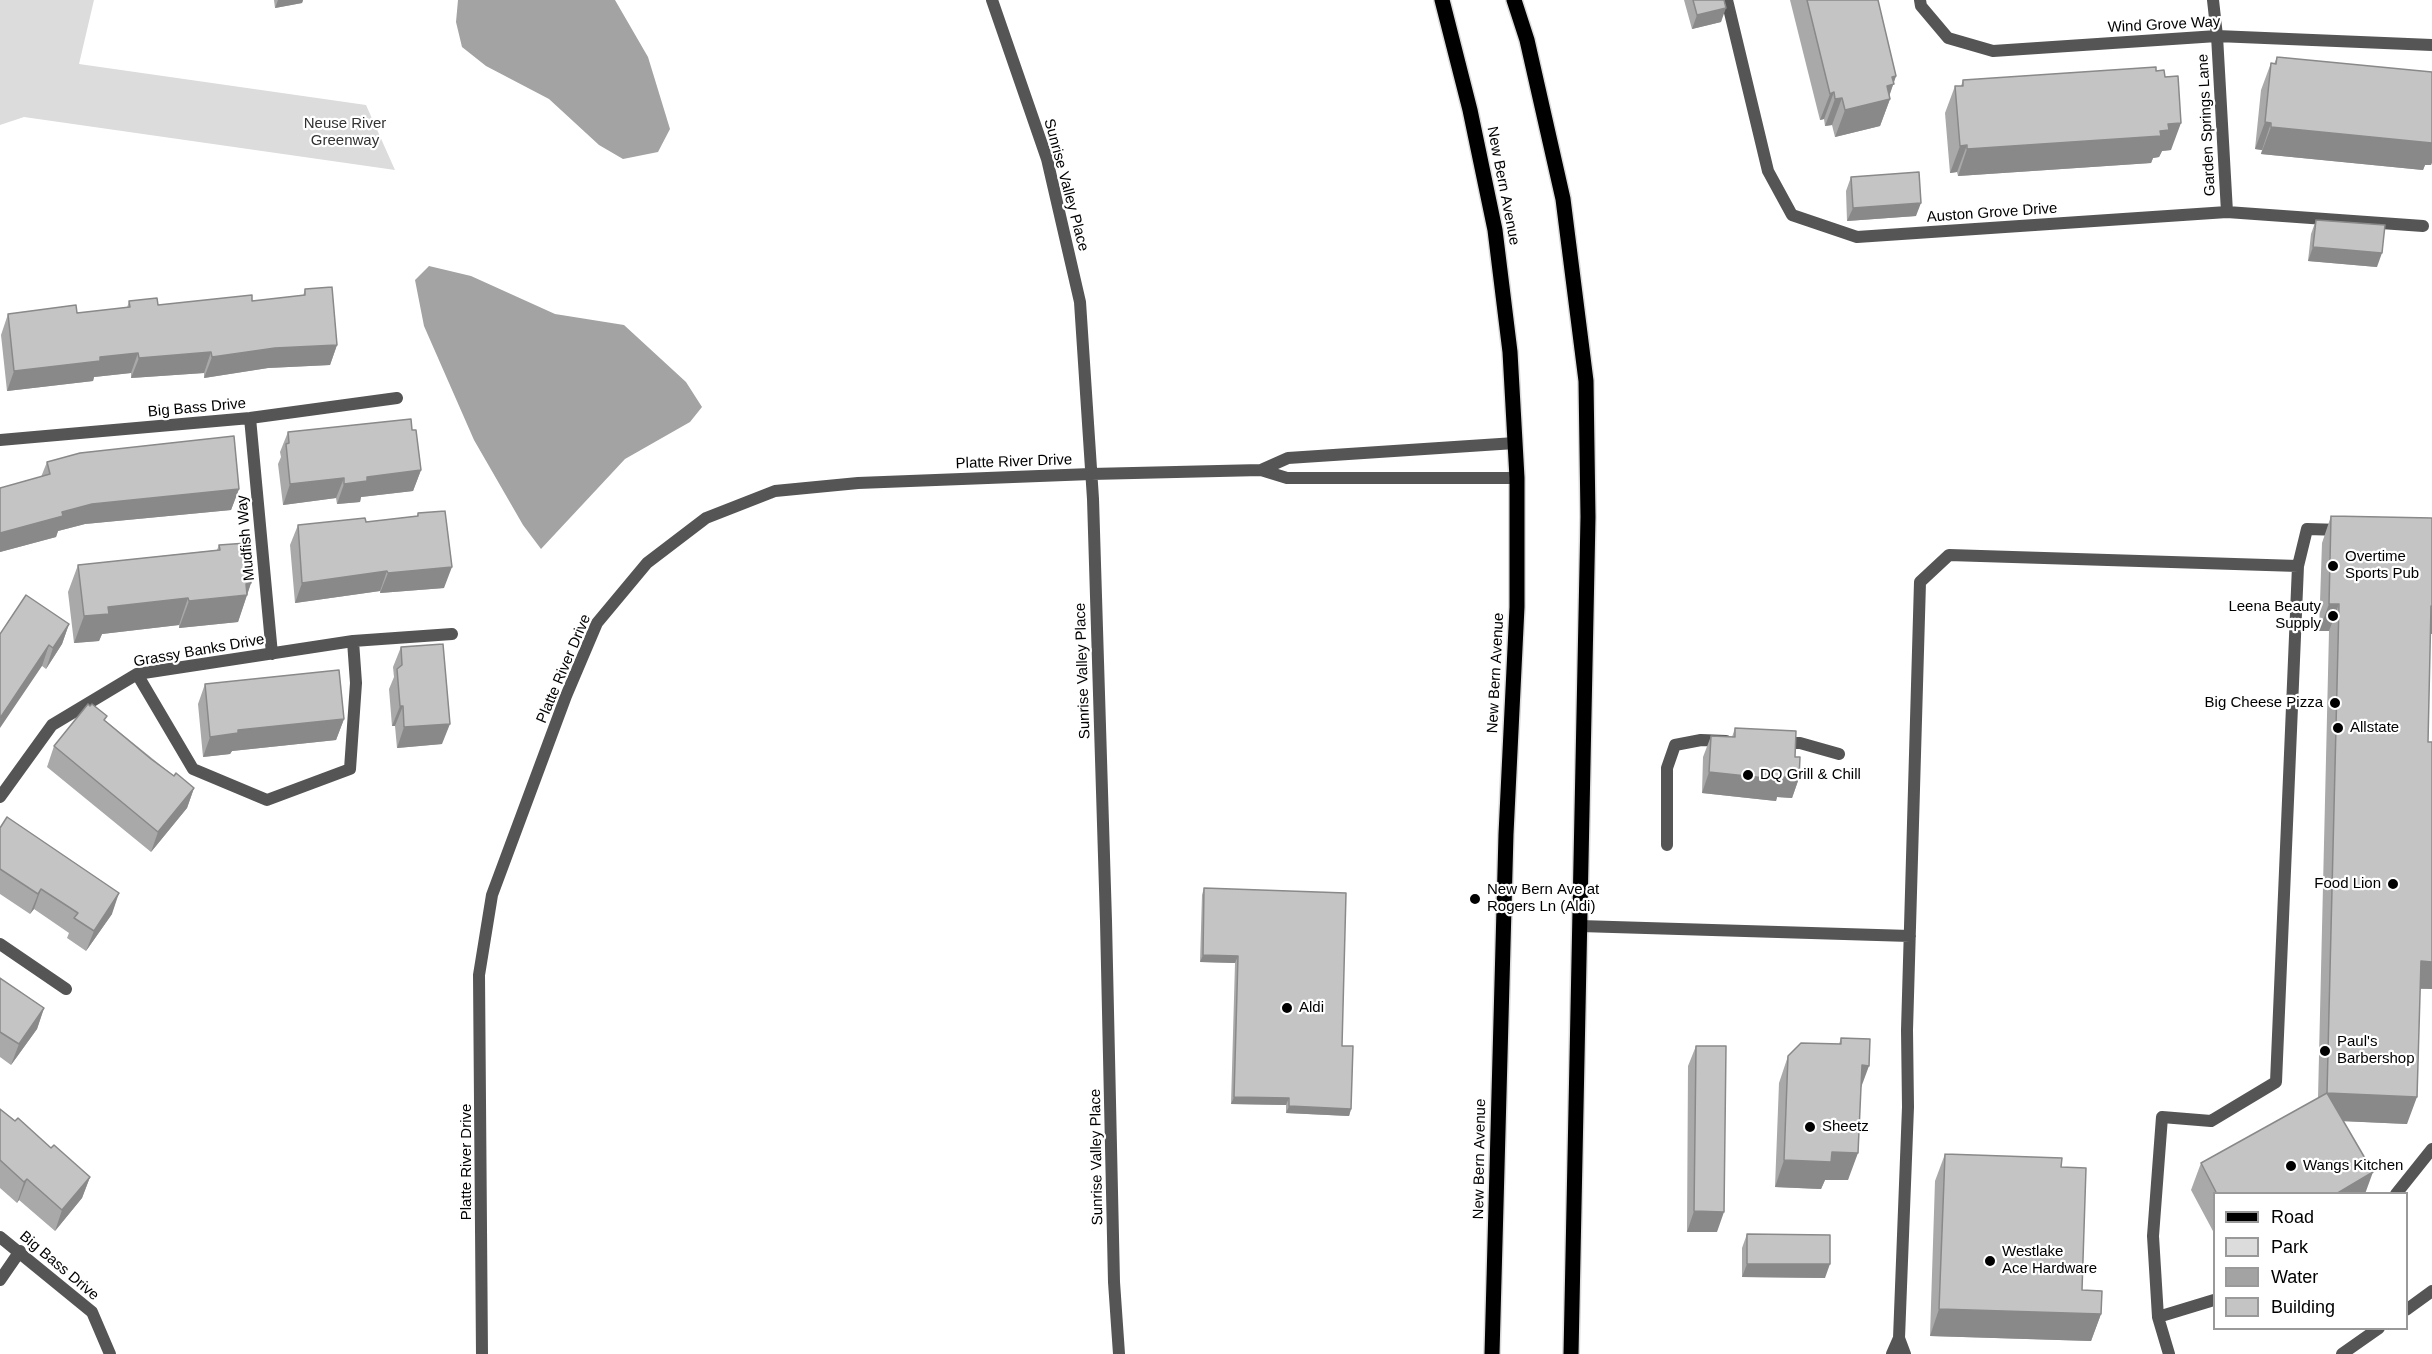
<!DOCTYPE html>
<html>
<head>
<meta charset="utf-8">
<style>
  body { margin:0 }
  #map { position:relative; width:2432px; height:1354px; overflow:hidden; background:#fff; font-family:Arial,sans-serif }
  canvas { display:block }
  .legend { position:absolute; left:2213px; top:1192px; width:195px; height:138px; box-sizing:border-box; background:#fff; border:2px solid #999; margin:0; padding:8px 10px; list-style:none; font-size:18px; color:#000 }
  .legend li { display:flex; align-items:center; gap:12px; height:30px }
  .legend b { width:30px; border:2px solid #999 }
</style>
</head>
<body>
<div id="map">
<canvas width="2432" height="1354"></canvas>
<ul class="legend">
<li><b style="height:8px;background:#000"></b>Road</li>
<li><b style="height:16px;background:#dcdcdc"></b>Park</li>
<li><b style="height:16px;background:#a3a3a3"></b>Water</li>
<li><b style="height:16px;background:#c4c4c4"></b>Building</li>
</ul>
</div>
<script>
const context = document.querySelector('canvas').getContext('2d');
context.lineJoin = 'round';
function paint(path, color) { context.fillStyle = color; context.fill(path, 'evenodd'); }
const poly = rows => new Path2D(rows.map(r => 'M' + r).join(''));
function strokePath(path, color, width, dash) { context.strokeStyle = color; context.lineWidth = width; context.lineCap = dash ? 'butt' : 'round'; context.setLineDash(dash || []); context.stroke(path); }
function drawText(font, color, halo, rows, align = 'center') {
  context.font = font + ' Arial,sans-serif'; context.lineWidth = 4.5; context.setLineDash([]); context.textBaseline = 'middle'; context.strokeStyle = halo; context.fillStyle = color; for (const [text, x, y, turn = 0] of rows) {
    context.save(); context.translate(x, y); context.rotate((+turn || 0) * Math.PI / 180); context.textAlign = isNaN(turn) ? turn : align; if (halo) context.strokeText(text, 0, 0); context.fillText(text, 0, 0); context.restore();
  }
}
paint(poly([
  [0,0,94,0,79,64,366,105,395,170,24,117,0,125]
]), '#dcdcdc');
paint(poly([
  [458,0,615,0,648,57,670,129,658,152,623,159,599,145,549,99,486,66,462,47,456,22],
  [429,266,471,276,555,314,624,325,686,382,702,407,690,422,625,459,541,549,523,525,474,440,424,326,415,280]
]), '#a3a3a3');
const primary = poly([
  [1442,0,1470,110,1495,230,1510,352,1517,478,1517,607,1506,834,1492,1354],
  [1514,0,1527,40,1563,199,1586,381,1588,517,1571,1354]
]);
strokePath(primary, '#dbdbdb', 18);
strokePath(poly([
  [2298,566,2307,529,2341,530],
  [1779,743,1800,743,1839,754],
  [1667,845,1667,768,1675,745,1701,740,1726,741],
  [1580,926,1910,936],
  [2396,1194,2432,1149],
  [2158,1317,2214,1300],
  [1899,1338,1905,1354],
  [1892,1354,1899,1338,1908,1107,1907,1030,1920,582,1949,555,2298,566,2276,1082,2211,1121,2162,1117,2153,1236,2158,1317,2169,1354]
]), '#555', 12);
strokePath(poly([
  [992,0,1047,159,1080,302,1093,499,1106,921,1114,1282,1119,1354],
  [1727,0,1768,171,1792,215,1857,237,2227,212,2423,226],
  [1920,0,1921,6,1948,38,1993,51,2217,36,2432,45],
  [2213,0,2217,36,2227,212],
  [250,418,272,654],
  [0,440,250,418,397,398],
  [1261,470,1288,458,1515,443],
  [137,674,193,769,267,800,350,769,356,683,353,641],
  [0,797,52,725,137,674,353,641,452,634],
  [0,944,66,989],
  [0,1237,92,1312,110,1354],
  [0,1280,20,1251],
  [482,1354,479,975,492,895,566,696,597,623,647,563,706,518,775,491,858,483,1091,474,1261,470,1287,478,1517,478]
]), '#555', 12);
strokePath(poly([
  [2406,1310,2432,1291],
  [2342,1354,2379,1328]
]), '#555', 12);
strokePath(primary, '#000', 15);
paint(poly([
  [274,0,303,0,302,3,275,8],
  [1684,0,1724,0,1721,22,1692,29],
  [1790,0,1878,0,1896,76,1889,97,1890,99,1880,126,1835,137,1832,125,1825,126,1824,119,1820,120],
  [2277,57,2431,165,2425,165,2423,170,2261,154,2262,150,2255,149,2261,90,2271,63,2274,64],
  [2156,71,2171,150,2162,151,2159,157,2153,158,2151,163,1958,176,1957,172,1950,173,1945,113,1955,86,1961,86,1963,80],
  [1851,177,1916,216,1847,221,1846,191],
  [2316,220,2377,267,2308,261,2311,234],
  [305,289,337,345,330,365,268,368,204,378,204,373,131,378,131,373,94,377,93,381,7,391,1,335,8,314,77,313,127,308,129,301,158,305,252,301,303,296],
  [412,430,421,470,413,491,361,497,360,502,337,504,336,498,283,505,278,464,281,457,280,452,288,432],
  [47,462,239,489,231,510,85,524,58,531,56,537,0,552,0,488,41,477],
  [418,513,444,588,380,593,380,591,295,603,290,545,298,525,366,522,417,516],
  [2331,516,2432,518,2432,634,2430,634,2428,742,2432,742,2432,989,2420,989,2407,1124,2343,1121,2365,1194,2214,1194,2214,1233,2191,1190,2201,1163,2318,1098,2329,631,2319,631,2322,543],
  [219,545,251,583,238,622,179,628,179,625,102,634,99,641,74,643,68,592,78,565,217,550],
  [69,624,62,644,46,669,0,634],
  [401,647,442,744,397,748,395,726,392,726,389,689,394,677,393,667],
  [205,684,344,719,336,740,232,751,230,754,203,757,198,704],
  [106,721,174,776,194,788,187,808,151,852,47,767,54,746],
  [1735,728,1795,757,1799,778,1792,798,1777,797,1776,801,1702,793,1703,757,1711,736,1732,737],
  [0,828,112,914,86,951,67,938,69,933,34,909,30,914,0,894],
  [1204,888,1342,1046,1351,1109,1349,1116,1286,1113,1286,1105,1231,1104,1235,963,1200,962,1202,895],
  [0,978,44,1008,37,1029,11,1065,0,1057],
  [1841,1038,1861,1086,1848,1180,1825,1180,1821,1189,1775,1187,1779,1083,1788,1056,1839,1044],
  [1696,1046,1717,1232,1687,1232,1688,1066],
  [0,1109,90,1177,82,1198,55,1231,19,1200,17,1203,0,1188],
  [1945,1154,2061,1167,2082,1290,2101,1314,2091,1341,1930,1336,1935,1181],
  [1747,1234,1825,1278,1742,1277,1742,1248]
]), '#a9a9a9');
paint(poly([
  [278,0,303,0,302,3,275,8],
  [1726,8,1721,22,1692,29,1697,15],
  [1896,76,1888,99,1890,99,1880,126,1835,137,1845,110,1887,86,1892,77],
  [1834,92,1824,119,1820,120,1830,94],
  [1842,98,1832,125,1825,126,1835,99],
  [2265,122,2271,123,2262,150,2255,149],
  [2181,123,2171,150,2162,151,2159,157,2153,158,2151,163,1958,176,1967,149,2160,131,2168,124],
  [2271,127,2432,143,2432,163,2431,165,2425,165,2423,170,2261,154],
  [1967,145,1957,172,1950,173,1960,146],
  [1921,203,1916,216,1847,221,1853,208],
  [2313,247,2382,253,2377,267,2308,261],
  [337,345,330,365,268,368,204,378,212,357,275,348],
  [211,352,204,373,131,378,139,358],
  [138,353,131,373,94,377,93,381,7,391,14,371,100,357],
  [421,470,413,491,361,497,360,502,337,504,344,484,367,477],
  [344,478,336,498,283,505,290,484],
  [239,489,231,510,85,524,58,531,56,537,0,552,0,533,62,512,92,504],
  [452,567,444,588,380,593,388,573],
  [387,571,380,591,295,603,302,583],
  [251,583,238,622,179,628,189,601,246,584],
  [188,598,179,625,102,634,99,641,74,643,84,616,108,607],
  [2329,604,2339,604,2329,631,2319,631],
  [2431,606,2432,606,2432,634,2421,633],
  [69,624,62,644,46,669,53,648],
  [49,645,42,666,0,728,0,718],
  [400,706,403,706,395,726,392,726],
  [344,719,336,740,232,751,230,754,203,757,210,737,238,730],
  [450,724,442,744,397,748,404,727],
  [1709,772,1799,778,1792,798,1777,797,1776,801,1702,793],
  [194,788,187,808,151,852,158,832],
  [41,889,34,909,30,914,38,894],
  [119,893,112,914,86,951,94,931],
  [1203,955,1238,956,1235,963,1200,962],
  [2421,961,2432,962,2432,989,2411,988],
  [44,1008,37,1029,11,1065,19,1044],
  [1862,1065,1869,1066,1859,1093],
  [2327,1093,2417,1097,2407,1124,2317,1120],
  [1234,1097,1289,1098,1286,1105,1231,1104],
  [1289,1106,1351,1109,1349,1116,1286,1113],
  [1832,1152,1858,1153,1848,1180,1825,1180,1821,1189,1775,1187,1784,1160],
  [2373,1172,2365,1194,2336,1194],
  [90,1177,82,1198,55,1231,62,1210],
  [27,1179,19,1200,17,1203,24,1182],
  [1694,1211,1724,1212,1717,1232,1687,1232],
  [1747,1264,1830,1264,1825,1278,1742,1277],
  [1939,1309,2101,1314,2091,1341,1930,1336]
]), '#898989');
const building = poly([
  [1693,0,1724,0,1726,8,1697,15,1693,0],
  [1807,0,1878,0,1896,76,1892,77,1894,84,1887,86,1890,99,1845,110,1842,98,1835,99,1834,92,1830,94,1807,0],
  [2277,57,2432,72,2432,143,2271,127,2271,123,2265,122,2271,63,2276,64,2277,57],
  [2156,67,2156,71,2164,70,2165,77,2178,76,2181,123,2168,124,2169,130,2160,131,2161,136,1967,149,1967,145,1960,146,1955,86,1963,86,1963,80,2156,67],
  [1919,172,1921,203,1853,208,1851,177,1919,172],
  [2316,220,2385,225,2382,253,2313,247,2316,220],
  [332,287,337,345,275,348,212,357,211,352,139,358,138,353,100,357,100,361,14,371,8,314,76,305,77,313,130,307,129,301,157,298,158,305,252,295,252,301,305,295,305,289,332,287],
  [411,419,412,430,416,430,421,470,367,477,367,481,344,484,344,478,290,484,286,444,289,443,288,432,411,419],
  [234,436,239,489,92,504,62,512,63,516,0,533,0,488,50,474,47,462,80,453,234,436],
  [445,511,452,567,388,573,387,571,302,583,298,525,365,518,366,522,418,516,418,513,445,511],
  [2331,516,2432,518,2432,606,2431,606,2428,742,2432,742,2432,962,2421,961,2417,1097,2327,1093,2339,604,2329,604,2331,516],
  [247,543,251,583,246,584,247,595,189,601,188,598,108,607,109,614,84,616,78,565,220,550,219,545,247,543],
  [26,595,69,624,53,648,49,645,0,718,0,634,26,595],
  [443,644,450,724,404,727,403,706,400,706,397,669,402,665,401,647,443,644],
  [339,670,344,719,238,730,238,733,210,737,205,684,339,670],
  [88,704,90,706,92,704,107,716,104,720,151,759,174,776,176,773,194,788,158,832,54,746,88,704],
  [1735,728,1796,731,1795,757,1800,757,1799,778,1784,777,1784,780,1709,772,1711,736,1735,737,1735,728],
  [7,817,119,893,94,931,74,918,78,913,41,889,38,894,0,869,0,828,7,817],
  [1204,888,1346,893,1342,1046,1353,1046,1351,1109,1289,1106,1289,1098,1234,1097,1238,956,1203,955,1204,888],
  [0,978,44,1008,19,1044,0,1032,0,978],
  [1841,1038,1870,1039,1869,1066,1862,1065,1858,1153,1832,1152,1831,1162,1784,1160,1788,1056,1801,1043,1841,1044,1841,1038],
  [1696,1046,1726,1046,1724,1212,1694,1211,1696,1046],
  [2327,1093,2373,1172,2336,1194,2217,1194,2201,1163,2327,1093],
  [0,1109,15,1121,18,1118,51,1148,54,1145,90,1177,62,1210,27,1179,24,1182,0,1160,0,1109],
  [1945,1154,2062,1158,2061,1167,2086,1168,2082,1290,2102,1291,2101,1314,1939,1309,1945,1154],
  [1747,1234,1830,1235,1830,1264,1747,1264,1747,1234]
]);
paint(building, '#c4c4c4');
strokePath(building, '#898989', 1.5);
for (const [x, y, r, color] of [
  [2333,566,6,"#000"],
  [2333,616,6,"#000"],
  [2335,703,6,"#000"],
  [2338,728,6,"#000"],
  [1748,775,6,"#000"],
  [2393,884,6,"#000"],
  [1475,899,6,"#000"],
  [1287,1008,6,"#000"],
  [2325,1051,6,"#000"],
  [1810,1127,6,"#000"],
  [2291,1166,6,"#000"],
  [1990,1261,6,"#000"]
]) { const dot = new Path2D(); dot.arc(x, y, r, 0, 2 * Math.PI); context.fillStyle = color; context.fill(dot); strokePath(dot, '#fff', 2); }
drawText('15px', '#000', '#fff', [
  ["Wind Grove Way",2164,25,-3],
  ["Garden Springs Lane",2207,125,-93],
  ["Sunrise Valley Place",1066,185,75],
  ["New Bern Avenue",1503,186,79],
  ["Auston Grove Drive",1992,213,-4],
  ["Big Bass Drive",197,408,-5],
  ["Platte River Drive",1014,462,-2],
  ["Mudfish Way",246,538,-95],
  ["Grassy Banks Drive",199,651,-10],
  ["Platte River Drive",564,669,-67],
  ["Sunrise Valley Place",1083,671,-92],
  ["New Bern Avenue",1496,673,-87],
  ["Sunrise Valley Place",1097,1157,-91],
  ["New Bern Avenue",1480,1159,-89],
  ["Platte River Drive",467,1162,-90],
  ["Big Bass Drive",59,1266,40]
]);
drawText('15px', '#333', '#fff', [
  ["Neuse River",345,124],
  ["Greenway",345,141]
]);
drawText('15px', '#000', '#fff', [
  ["Overtime",2345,557],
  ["Sports Pub",2345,574],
  ["Leena Beauty",2321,607,"right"],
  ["Supply",2321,624,"right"],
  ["Big Cheese Pizza",2323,703,"right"],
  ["Allstate",2350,728],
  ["DQ Grill & Chill",1760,775],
  ["Food Lion",2381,884,"right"],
  ["New Bern Ave at",1487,890],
  ["Rogers Ln (Aldi)",1487,907],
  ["Aldi",1299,1008],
  ["Paul's",2337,1042],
  ["Barbershop",2337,1059],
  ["Sheetz",1822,1127],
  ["Wangs Kitchen",2303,1166],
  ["Westlake",2002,1252],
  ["Ace Hardware",2002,1269]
], 'left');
</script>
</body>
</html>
